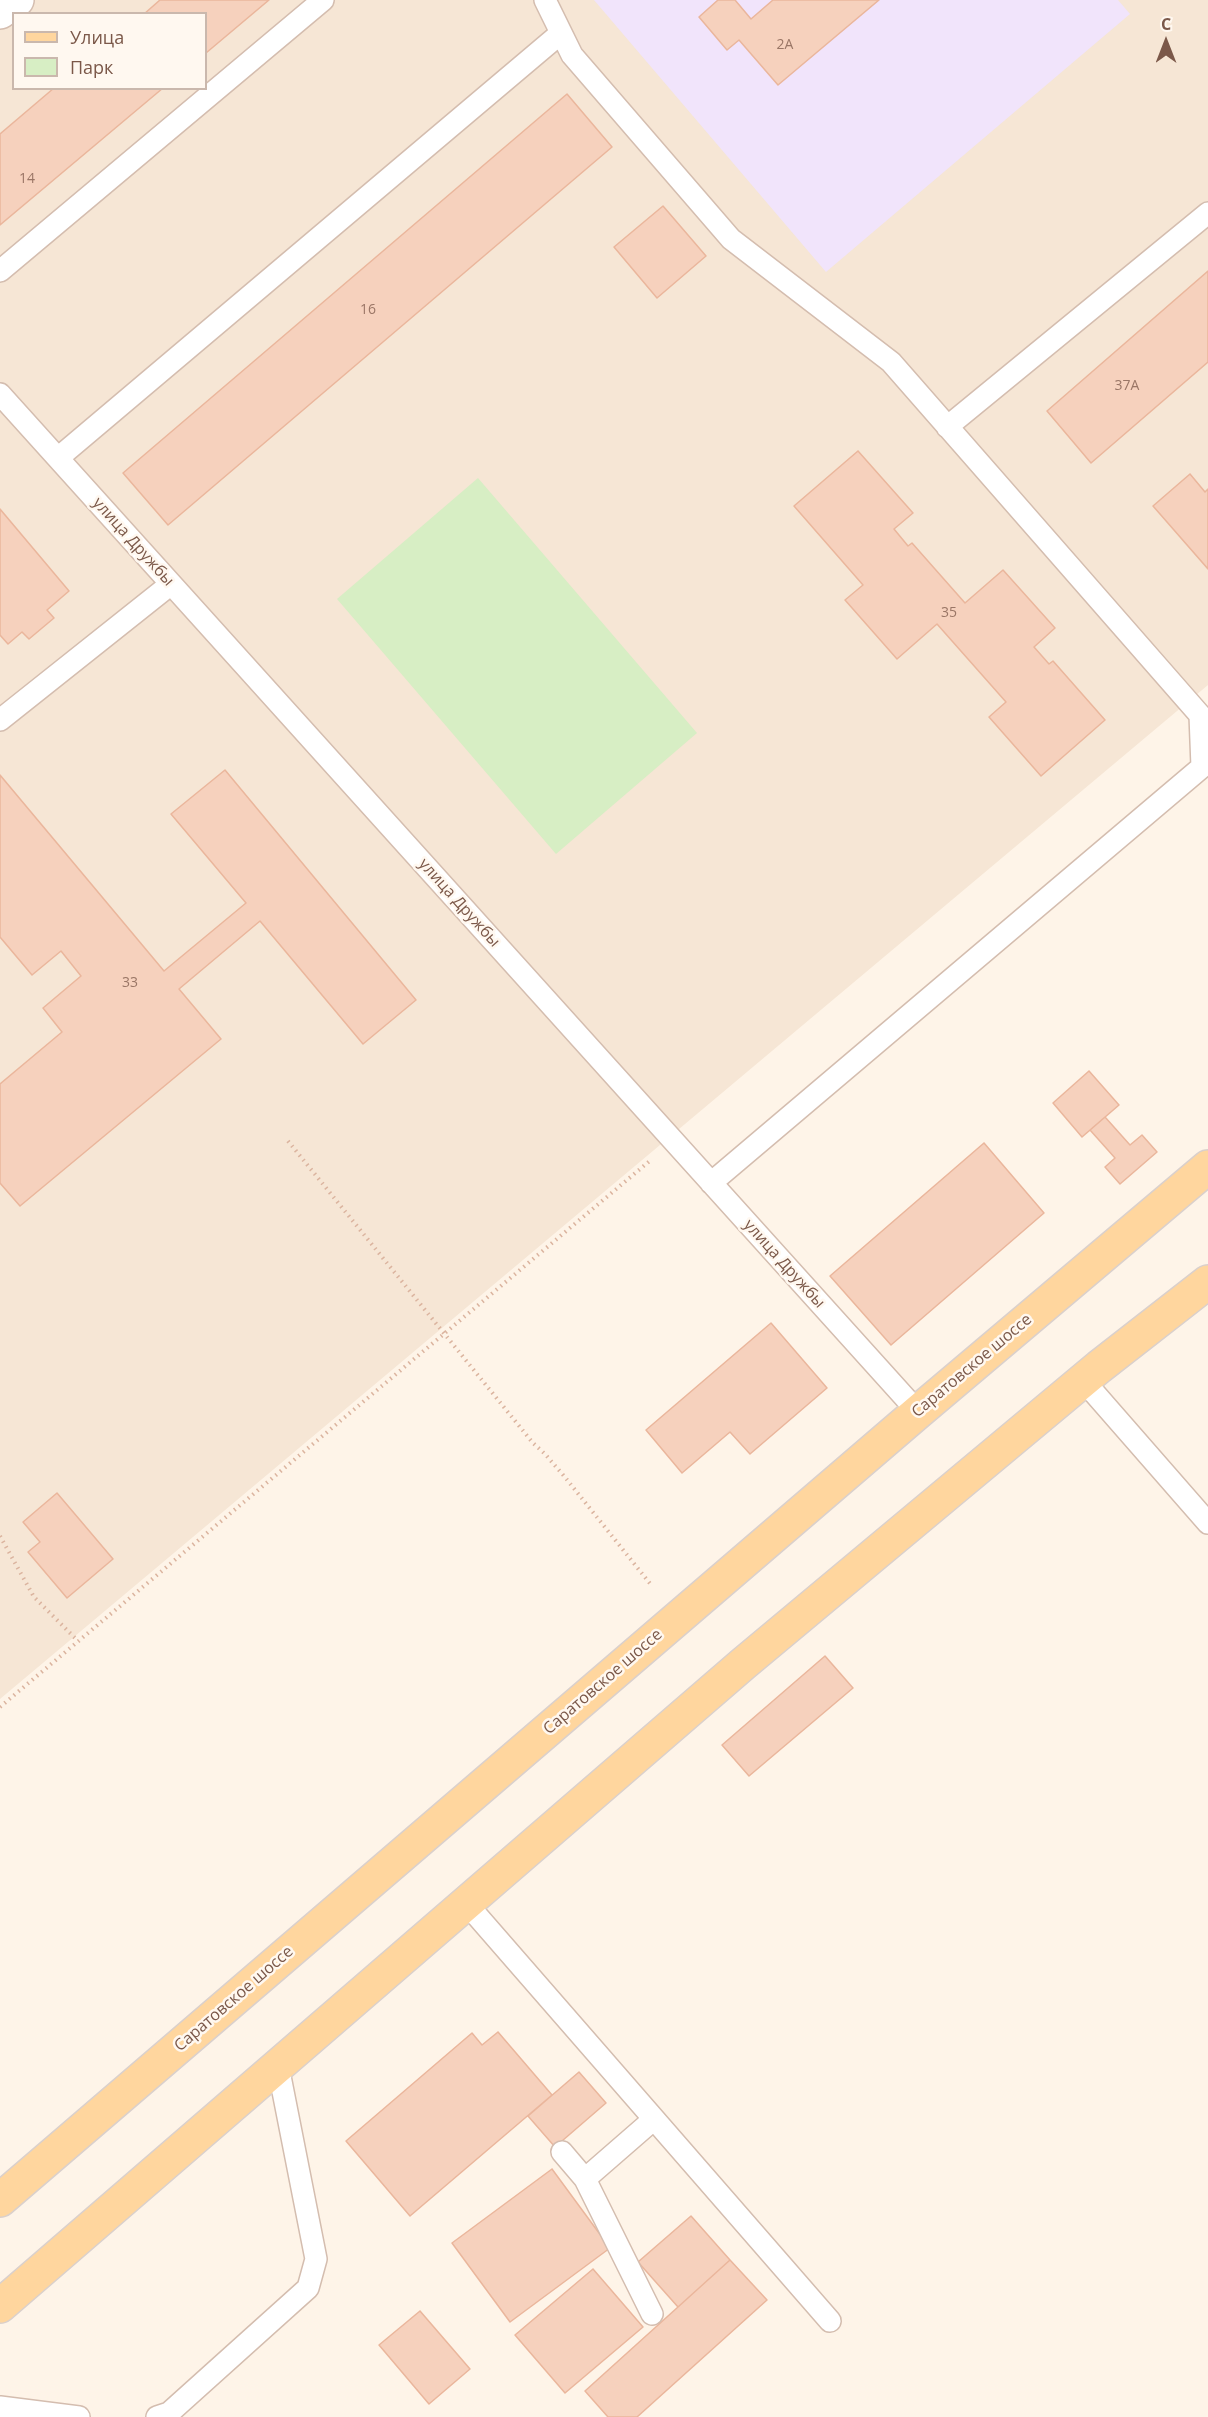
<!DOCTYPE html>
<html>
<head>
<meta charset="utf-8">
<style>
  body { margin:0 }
  #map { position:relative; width:1208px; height:2417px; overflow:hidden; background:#fef4e8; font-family:"Open Sans",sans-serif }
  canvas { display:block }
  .legend { position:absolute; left:12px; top:12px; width:195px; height:78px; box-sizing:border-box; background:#fff8f0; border:2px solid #cab8ad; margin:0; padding:8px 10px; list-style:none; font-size:18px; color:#7b5849 }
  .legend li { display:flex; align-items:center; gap:12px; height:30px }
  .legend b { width:30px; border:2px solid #cab8ad }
  .north { position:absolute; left:1136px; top:12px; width:60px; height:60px; -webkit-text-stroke:4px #fff8f0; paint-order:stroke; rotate:0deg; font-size:16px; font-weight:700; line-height:24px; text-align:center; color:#7b5849 }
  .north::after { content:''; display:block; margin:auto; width:21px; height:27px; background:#7b5849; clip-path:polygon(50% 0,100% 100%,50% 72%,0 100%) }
</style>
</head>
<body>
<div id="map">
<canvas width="1208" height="2417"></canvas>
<ul class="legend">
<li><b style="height:8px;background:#ffd69e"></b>Улица</li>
<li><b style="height:16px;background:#d7eec4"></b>Парк</li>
</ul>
<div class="north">С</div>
</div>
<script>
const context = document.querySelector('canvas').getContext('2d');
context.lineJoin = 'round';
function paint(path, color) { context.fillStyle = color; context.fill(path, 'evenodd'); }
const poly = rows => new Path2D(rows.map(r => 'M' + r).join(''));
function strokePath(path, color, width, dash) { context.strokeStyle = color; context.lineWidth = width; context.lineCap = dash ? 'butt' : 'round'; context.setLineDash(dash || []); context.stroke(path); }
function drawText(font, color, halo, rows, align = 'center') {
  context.font = font + ' "Open Sans",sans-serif'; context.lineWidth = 5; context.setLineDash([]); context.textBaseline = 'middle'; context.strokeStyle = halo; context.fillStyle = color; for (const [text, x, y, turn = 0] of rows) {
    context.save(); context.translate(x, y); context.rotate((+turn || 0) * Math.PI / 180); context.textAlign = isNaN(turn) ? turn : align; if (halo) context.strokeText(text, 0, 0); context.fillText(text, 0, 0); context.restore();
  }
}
paint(poly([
  [0,0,1208,0,1208,685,0,1699],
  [14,14,206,14,206,88,14,88]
]), '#f6e6d5');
paint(poly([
  [594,0,1118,0,1130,14,826,272]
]), '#f1e4fb');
paint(poly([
  [478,478,697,733,556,854,337,599]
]), '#d7eec4');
const building = poly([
  [160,0,269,0,206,53,206,14,144,14,160,0],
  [718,0,735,0,751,19,773,0,879,0,778,85,739,40,727,50,699,17,718,0],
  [54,88,163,88,0,225,0,134,54,88],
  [567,94,612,147,168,525,123,473,567,94],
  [663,206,706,256,657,298,614,247,663,206],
  [1208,271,1208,362,1091,463,1047,411,1208,271],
  [858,451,913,513,894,529,908,546,912,543,965,603,1003,570,1055,628,1034,647,1049,664,1053,661,1105,720,1041,776,989,717,1006,702,937,624,897,659,845,600,863,585,794,506,858,451],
  [1190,474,1205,492,1208,489,1208,569,1153,506,1190,474],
  [0,509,69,591,47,610,54,618,29,639,22,632,8,644,0,635,0,509],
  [225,770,416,1000,363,1044,260,921,179,989,221,1039,20,1206,0,1183,0,1084,62,1032,43,1008,81,976,61,951,32,975,0,937,0,775,164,971,246,903,171,814,225,770],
  [1089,1071,1119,1105,1082,1137,1053,1103,1089,1071],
  [1105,1117,1130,1145,1142,1135,1157,1152,1120,1184,1105,1167,1115,1158,1090,1130,1105,1117],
  [984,1143,1044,1213,891,1345,830,1276,984,1143],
  [771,1323,827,1388,750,1454,730,1432,682,1473,646,1430,771,1323],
  [57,1493,113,1559,67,1598,28,1552,40,1542,23,1522,57,1493],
  [825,1656,853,1688,749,1776,722,1745,825,1656],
  [498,2032,552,2095,410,2216,346,2141,472,2033,482,2045,498,2032],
  [579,2072,606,2103,555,2147,528,2116,579,2072],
  [552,2169,610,2248,510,2322,452,2243,552,2169],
  [691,2216,730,2260,678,2307,638,2262,691,2216],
  [730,2260,767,2300,637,2417,608,2417,585,2391,730,2260],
  [593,2269,643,2327,565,2393,515,2335,593,2269],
  [420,2311,470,2369,429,2404,379,2345,420,2311]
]);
paint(building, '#f6d1bd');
strokePath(building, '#eab69c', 1.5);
const lane = poly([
  [545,0,572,55,731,239,891,362,1200,715,1202,767,711,1183],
  [0,271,323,0],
  [0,394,918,1412],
  [947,427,1208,213],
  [58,458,561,33],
  [0,720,171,584],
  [1083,1380,1208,1523],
  [466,1903,830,2321],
  [562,2152,585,2179,652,2314],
  [585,2179,654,2119],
  [0,2407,79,2417],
  [157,2417,169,2413,308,2288,316,2259,278,2066]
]);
const street = poly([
  [0,12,17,0]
]);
const primary = poly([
  [0,2200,918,1412,1208,1167],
  [0,2306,743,1664,1099,1367,1208,1282]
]);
strokePath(lane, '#d4bdaf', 24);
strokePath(street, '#d4bdaf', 36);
strokePath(primary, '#dad0cc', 36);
strokePath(poly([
  [288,1141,533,1443,545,1454,564,1476,652,1586],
  [0,1536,34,1597,78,1641],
  [0,1707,652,1159]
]), '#dbb49f', 4, [1.5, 4.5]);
strokePath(lane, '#fff', 21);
strokePath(street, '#fff', 33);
strokePath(primary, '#ffd69e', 33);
drawText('14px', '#9a7666', null, [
  ["2А",785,45],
  ["14",27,179],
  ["16",368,310],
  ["37А",1127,386],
  ["35",949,613],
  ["33",130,983]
]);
drawText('16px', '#7b5849', '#fff8f0', [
  ["улица Дружбы",133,542,48],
  ["улица Дружбы",459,903,48],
  ["улица Дружбы",784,1264,48],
  ["Саратовское шоссе",972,1366,-40],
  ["Саратовское шоссе",603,1682,-41],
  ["Саратовское шоссе",234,1999,-41]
]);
</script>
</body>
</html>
